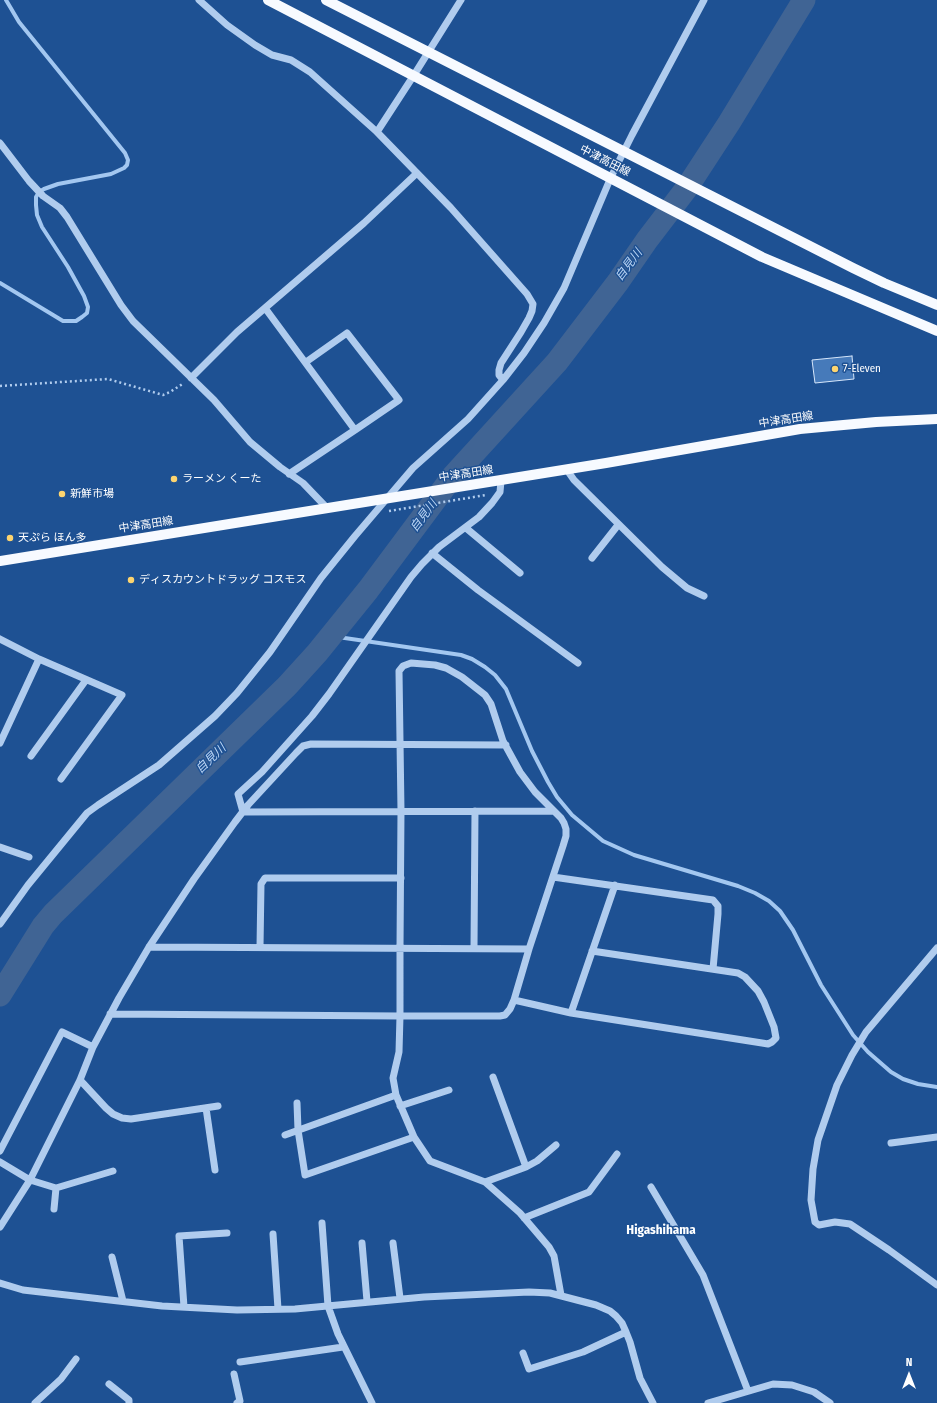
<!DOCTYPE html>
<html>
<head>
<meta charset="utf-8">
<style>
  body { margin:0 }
  #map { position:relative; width:937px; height:1403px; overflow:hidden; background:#1e5193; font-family:"Fira Sans Condensed",sans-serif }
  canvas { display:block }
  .north { position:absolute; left:889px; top:1355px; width:40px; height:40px; -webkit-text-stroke:3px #1e5193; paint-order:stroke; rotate:0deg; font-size:11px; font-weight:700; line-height:16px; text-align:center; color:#fff }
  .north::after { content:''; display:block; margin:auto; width:14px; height:18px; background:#fff; clip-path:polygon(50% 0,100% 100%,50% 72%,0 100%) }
</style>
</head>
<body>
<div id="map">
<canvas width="937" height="1403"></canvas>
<div class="north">N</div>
</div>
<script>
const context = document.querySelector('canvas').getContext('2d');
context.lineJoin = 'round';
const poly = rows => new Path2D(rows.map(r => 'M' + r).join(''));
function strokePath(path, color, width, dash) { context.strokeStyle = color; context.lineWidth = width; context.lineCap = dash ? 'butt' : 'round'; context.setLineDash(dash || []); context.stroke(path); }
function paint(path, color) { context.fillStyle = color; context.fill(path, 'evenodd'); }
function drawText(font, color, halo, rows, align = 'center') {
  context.font = font + ' "Fira Sans Condensed","Noto Sans JP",sans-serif'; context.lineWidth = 3; context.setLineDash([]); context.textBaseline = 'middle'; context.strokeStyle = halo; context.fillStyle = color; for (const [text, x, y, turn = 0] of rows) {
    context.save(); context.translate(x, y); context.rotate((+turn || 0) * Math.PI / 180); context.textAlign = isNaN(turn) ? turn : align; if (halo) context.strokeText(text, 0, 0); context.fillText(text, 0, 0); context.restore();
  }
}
strokePath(poly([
  [0,283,63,321,76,321,82,317,87,313,88,307,84,296,68,267,42,227,37,215,36,205,36,197,39,192,44,189,58,184,111,174,124,168,127,165,128,160,125,153,19,22,6,0],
  [331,636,461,655,472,659,485,667,495,675,506,689,532,751,548,782,557,797,572,815,603,841,634,855,738,886,755,893,769,901,780,911,793,930,821,985,853,1035,868,1052,891,1072,903,1079,918,1084,937,1087]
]), '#a3c7f0', 4);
strokePath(poly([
  [0,995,43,926,53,914,287,686,317,653,368,590,453,476,557,362,618,282,647,240,686,189,729,123,804,0]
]), '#406494', 23);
const building = poly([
  [852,356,854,379,815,383,812,360,852,356]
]);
paint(building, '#467aba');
strokePath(building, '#d6e6fa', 1);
strokePath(poly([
  [0,386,108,379,163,395,170,392,184,383],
  [389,511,486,495]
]), '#b0ccee', 2.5, [2, 3]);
strokePath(poly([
  [199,0,227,25,255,45,272,55,291,60,310,72,377,132,451,208,527,294,533,304,532,311,529,318,521,332,501,363,499,370,499,375,503,380],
  [377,132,414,75,461,0],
  [0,143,29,181,43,196,60,208,67,217,121,305,133,321,214,400,250,442,280,467,303,483,327,508],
  [265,308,355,430,289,474],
  [306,362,347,333,399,400,355,430],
  [191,378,237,332,364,223,417,173],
  [567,470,574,480,662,567,687,588,704,596],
  [501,481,500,492,492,503,479,517,439,547,422,564,411,577,329,694,312,716,262,772,238,794,243,812,553,811],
  [466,528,520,573],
  [432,553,478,590,578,663],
  [592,558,618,525],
  [0,639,39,659,122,695,61,779],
  [0,743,39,659],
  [31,756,86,680],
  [0,847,29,857],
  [553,877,713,900,718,906,718,914,713,969],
  [0,924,28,885,87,813,98,805,159,765,215,716,237,693,270,652,321,578,355,536,413,468,468,419,503,380,524,353,544,323,564,288,611,177,632,135,704,0],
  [149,947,529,949],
  [260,947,261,884,265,878,401,878],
  [474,948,475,811],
  [937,948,866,1032,852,1055,837,1085,818,1140,813,1169,811,1200,815,1222,819,1225,835,1222,850,1224,889,1250,937,1285],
  [514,1000,571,1013,762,1043,768,1044,772,1042,776,1038,774,1027,764,1002,758,991,745,977,738,973,592,951],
  [571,1013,615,885],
  [110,1014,400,1016,500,1016,505,1015,510,1009,514,1000,529,949,563,846,566,836,566,829,564,823,561,818,535,792,520,772,503,741,491,704,485,695,462,677,446,668,435,665,411,663,403,666,399,671,401,811,400,948,400,1016,399,1052,393,1078,396,1095,414,1137,430,1161,485,1182,520,1213,549,1247,554,1256,561,1295],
  [493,1077,526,1167],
  [80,1080,106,1108,113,1114,122,1118,131,1119,218,1106],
  [297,1103,298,1130,305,1175,414,1137],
  [400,1106,449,1090],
  [206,1108,215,1170],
  [285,1135,396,1095],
  [891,1143,937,1137],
  [0,1151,62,1032,93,1047],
  [0,1162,30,1180,56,1188,54,1209],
  [485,1182,526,1167,537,1161,556,1145],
  [651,1187,703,1275,748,1391],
  [56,1188,113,1171],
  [524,1218,589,1192,617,1154],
  [322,1223,328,1306,338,1334,372,1403],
  [0,1227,30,1180,80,1080,93,1047,119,998,149,947,194,879,235,822,248,805,296,753,303,746,311,744,506,745],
  [273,1234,278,1309],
  [362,1243,367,1301],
  [393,1243,400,1298],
  [112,1257,123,1301],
  [0,1283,23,1290,162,1306,237,1310,295,1309,424,1297,529,1292,550,1293,596,1305,610,1311,616,1316,622,1323,626,1332,630,1342,640,1378,653,1403],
  [184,1307,179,1236,227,1233],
  [523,1353,529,1369,583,1352,626,1332],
  [240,1362,343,1347],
  [234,1374,240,1401,237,1403],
  [109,1384,129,1400,129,1403],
  [35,1403,61,1379,76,1359],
  [708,1403,773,1384,792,1385,814,1392,830,1403]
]), '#b0ccee', 7);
strokePath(poly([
  [268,0,762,257,937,331],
  [326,0,853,268,884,283,937,305],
  [0,561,606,463,800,429,876,422,937,419]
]), '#f7faff', 10);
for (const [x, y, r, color] of [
  [835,369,4,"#fdd46f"],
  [174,479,4,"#fdd46f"],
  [62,494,4,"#fdd46f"],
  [10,538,4,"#fdd46f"],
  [131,580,4,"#fdd46f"]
]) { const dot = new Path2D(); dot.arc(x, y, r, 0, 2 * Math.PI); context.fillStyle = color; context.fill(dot); strokePath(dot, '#1e5193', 1.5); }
drawText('11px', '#fff', '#1e5193', [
  ["中津高田線",605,161,27],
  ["中津高田線",786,420,-9],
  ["中津高田線",466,474,-9],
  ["中津高田線",146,525,-9]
]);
drawText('11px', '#fff', '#1e5193', [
  ["7-Eleven",843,369],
  ["ラーメン くーた",182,479],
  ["新鮮市場",70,494],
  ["天ぷら ほん多",18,538],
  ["ディスカウントドラッグ コスモス",139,580]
], 'left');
drawText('italic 12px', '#bcd6f5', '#1e5193', [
  ["自見川",629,265,-53],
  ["自見川",424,516,-53],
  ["自見川",211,759,-44]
]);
drawText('bold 13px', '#fff', '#1e5193', [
  ["Higashihama",661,1230]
]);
</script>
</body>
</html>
